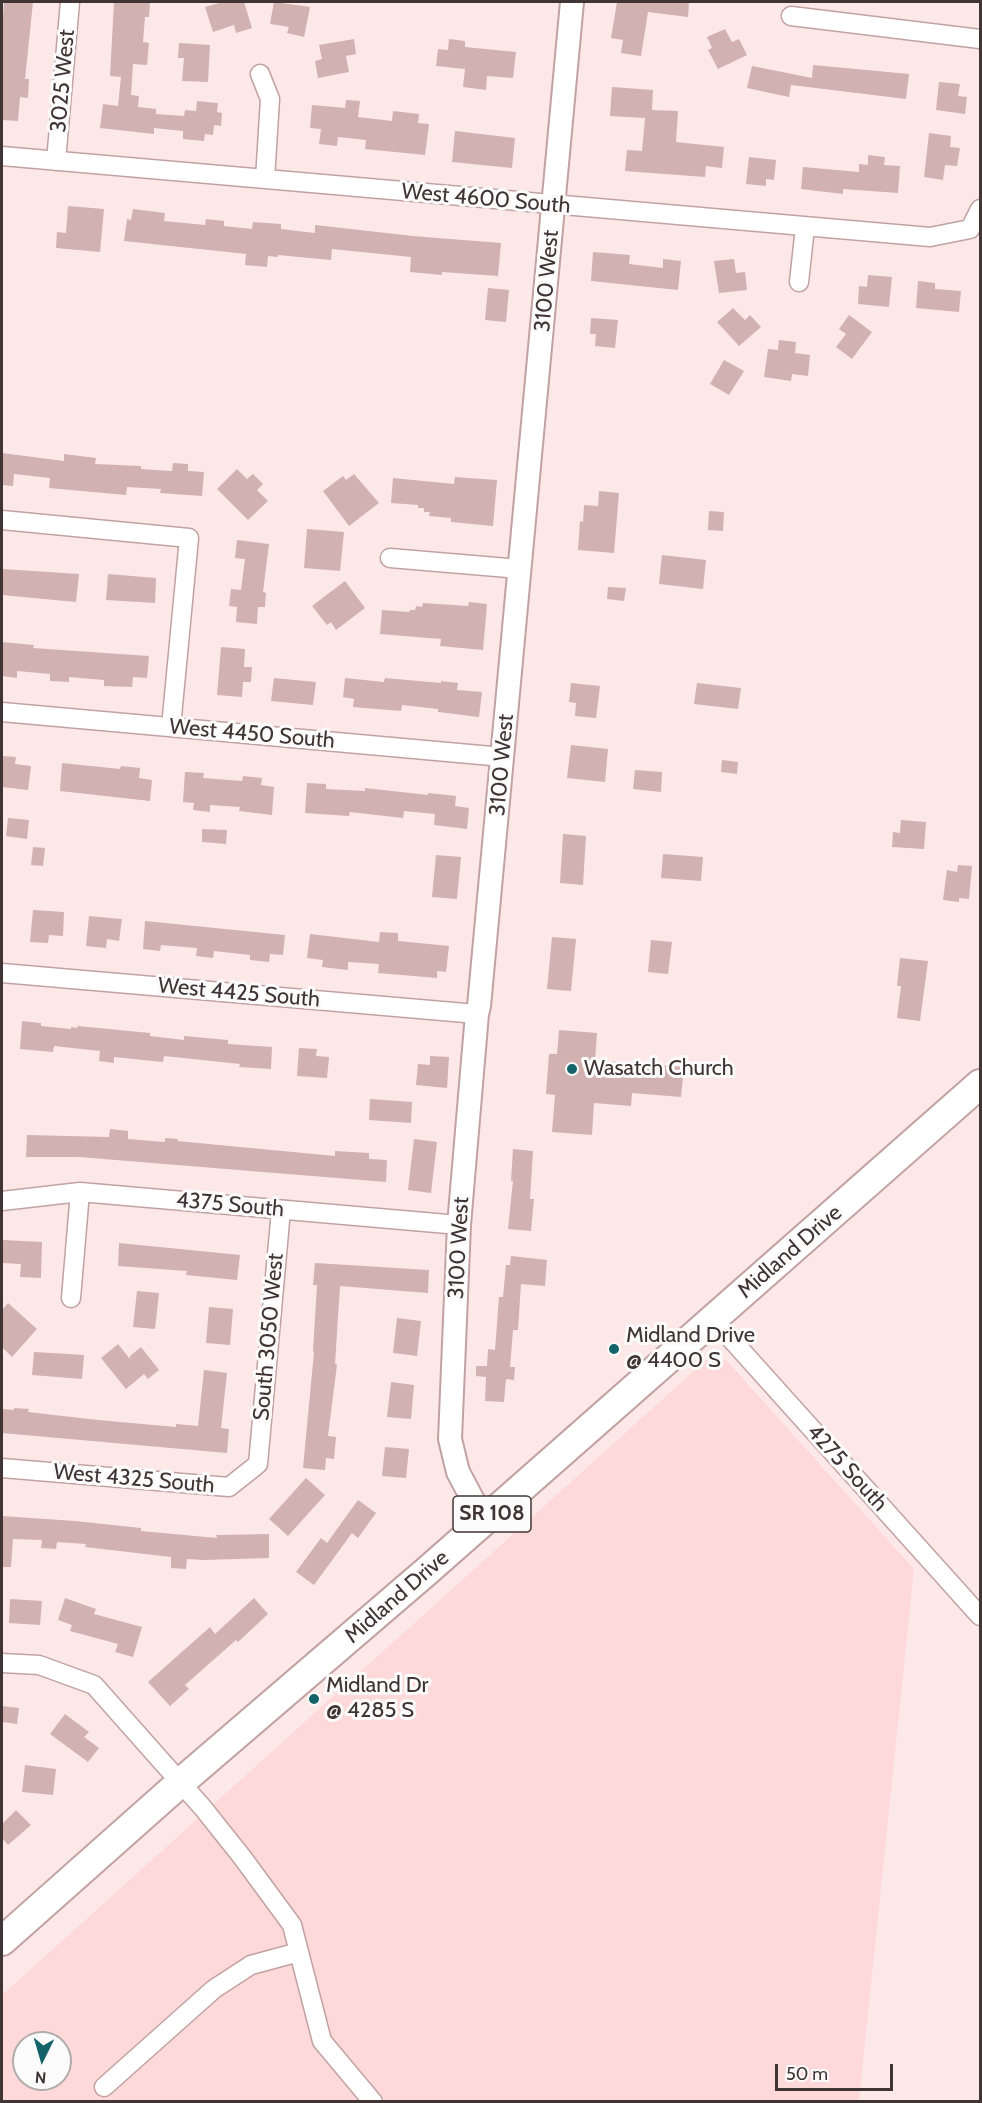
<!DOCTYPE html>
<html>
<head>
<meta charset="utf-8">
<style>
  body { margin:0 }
  #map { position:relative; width:982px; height:2103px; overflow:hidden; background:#fde8e8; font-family:Cabin,sans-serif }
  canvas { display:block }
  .frame { position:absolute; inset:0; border:3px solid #413434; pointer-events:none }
  .north { position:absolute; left:12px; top:2031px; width:60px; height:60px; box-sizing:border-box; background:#fbfbfb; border:2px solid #b1abab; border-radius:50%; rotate:185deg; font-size:16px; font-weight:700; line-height:24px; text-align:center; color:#413434 }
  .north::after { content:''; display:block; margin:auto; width:21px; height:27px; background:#136368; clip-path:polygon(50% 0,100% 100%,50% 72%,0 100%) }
  .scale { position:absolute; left:775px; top:2064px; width:118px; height:27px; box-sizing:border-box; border:3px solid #413434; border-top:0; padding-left:8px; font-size:18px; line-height:21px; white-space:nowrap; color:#413434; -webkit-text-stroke:4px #fbfbfb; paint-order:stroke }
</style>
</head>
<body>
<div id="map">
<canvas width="982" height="2103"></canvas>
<div class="frame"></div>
<div class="north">N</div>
<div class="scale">50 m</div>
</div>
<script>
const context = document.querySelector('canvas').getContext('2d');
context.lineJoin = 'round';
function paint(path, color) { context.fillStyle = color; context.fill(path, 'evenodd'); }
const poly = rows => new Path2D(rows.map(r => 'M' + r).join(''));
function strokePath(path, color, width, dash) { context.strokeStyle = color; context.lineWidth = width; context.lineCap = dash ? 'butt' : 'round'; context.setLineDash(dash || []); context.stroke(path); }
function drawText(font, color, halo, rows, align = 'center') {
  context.font = font + ' Cabin,sans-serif'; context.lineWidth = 6; context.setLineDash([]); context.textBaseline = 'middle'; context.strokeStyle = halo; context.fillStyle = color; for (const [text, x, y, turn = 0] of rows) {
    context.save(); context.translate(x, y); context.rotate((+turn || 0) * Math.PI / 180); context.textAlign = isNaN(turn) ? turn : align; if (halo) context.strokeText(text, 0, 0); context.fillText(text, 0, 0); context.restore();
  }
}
paint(poly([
  [706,1360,726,1360,914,1569,859,2101,2,2101,2,1995],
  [24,2043,60,2043,60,2079,24,2079]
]), '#fddad9');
paint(poly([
  [4,2,33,2,25,79,29,79,28,98,20,97,18,121,2,120,2,29],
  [114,2,150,2,149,17,145,17,143,42,149,43,147,65,133,64,131,95,139,96,138,107,156,109,156,114,184,116,185,110,196,111,197,101,218,103,217,112,222,113,221,126,214,125,213,135,205,134,204,141,183,139,183,131,154,128,154,134,100,128,103,104,118,106,121,77,110,76],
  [223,2,244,2,252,28,236,33,234,25,213,32,205,7],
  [274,2,310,7,304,37,287,33,289,27,270,24],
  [617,2,689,2,688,17,648,12,641,56,621,53,623,40,611,38],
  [725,29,732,42,739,39,747,55,718,69,708,50,712,48,707,37],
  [354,39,356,54,346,56,349,72,318,78,315,61,322,59,319,45],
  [449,39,465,41,465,47,516,52,513,78,487,76,486,90,463,87,465,69,436,66,438,49,448,50],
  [179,43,210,45,208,82,182,81,184,58,178,58],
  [813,65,909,74,906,99,791,85,789,97,747,88,752,66,812,78],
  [939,82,960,84,958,96,967,97,965,114,936,110],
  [612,87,653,90,652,110,678,111,676,142,724,147,722,168,706,166,705,177,625,171,627,150,642,151,645,118,610,116],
  [346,100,360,101,358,117,392,121,393,111,419,114,418,123,429,124,425,155,365,149,366,140,338,137,337,146,319,144,321,129,310,128,312,105,345,108],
  [455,131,515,138,512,168,452,162],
  [929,133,951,136,950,147,960,148,957,166,945,165,943,180,924,177],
  [868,155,885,157,884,165,900,166,898,193,843,189,843,194,801,189,803,167,859,172,859,164,868,165],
  [749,157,776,160,774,180,766,179,766,186,746,184],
  [68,206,104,209,100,252,56,248,57,232,66,233],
  [133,209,165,213,164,221,205,225,206,219,224,221,224,226,252,229,253,222,281,224,281,229,315,233,315,225,413,236,501,243,498,276,442,272,442,275,410,272,411,257,332,249,331,260,278,255,278,257,268,256,267,267,245,265,246,254,124,241,127,219,131,220],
  [593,252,630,255,629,264,663,268,663,259,681,261,678,290,591,281],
  [734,259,736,273,745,272,747,290,719,293,714,261],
  [868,275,892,277,889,307,858,304,859,286,867,287],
  [918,281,935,283,935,289,961,291,959,312,916,308],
  [488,288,509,290,506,322,485,320],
  [733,308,745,320,750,315,761,327,739,346,717,322],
  [849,315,872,332,852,359,836,347,846,334,839,329],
  [591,318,618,320,615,348,595,346,596,334,590,334],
  [779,340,796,342,795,353,810,355,808,376,792,374,791,381,764,377,768,349,778,350],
  [724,360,744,371,729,395,710,384],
  [2,453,64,461,64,454,96,458,95,464,141,466,141,469,172,471,173,463,188,464,188,471,204,472,202,496,160,493,161,489,127,487,126,495,49,488,50,478,14,474,13,486,2,485],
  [237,469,247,479,253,474,263,484,257,490,268,501,248,520,217,489],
  [354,474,379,503,349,526,323,491,343,476,346,480],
  [455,477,497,480,493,526,451,522,451,518,429,516,430,512,424,512,424,508,418,508,418,505,391,503,393,478,454,484],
  [599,491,619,493,614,553,578,550,580,521,583,522,584,505,598,506],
  [709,511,724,512,723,531,708,530],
  [307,529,344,532,340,571,304,568],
  [237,540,269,544,263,592,266,593,265,607,258,607,257,624,236,622,237,607,229,606,231,589,241,590,245,559,235,558],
  [662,555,706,560,703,589,659,584],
  [2,569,79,574,76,602,2,595],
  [108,574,156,578,155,603,106,600],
  [345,581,365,608,336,630,331,622,327,625,312,606],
  [608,587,626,588,624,601,607,599],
  [469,602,487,604,483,650,440,646,441,639,380,634,382,610,409,612,410,610,415,610,416,606,422,607,423,603,468,606],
  [2,642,34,645,33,648,149,656,147,678,133,677,132,687,104,686,104,680,69,677,69,682,50,681,50,674,17,671,17,678,2,676],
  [221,647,245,649,244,667,252,667,251,682,243,682,242,697,217,695],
  [274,678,316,682,313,705,271,701],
  [345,678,384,682,385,678,441,683,441,681,458,683,457,690,482,692,479,717,438,712,438,709,402,705,401,711,353,707,354,699,343,697],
  [571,683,600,686,596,718,575,716,576,703,569,702],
  [697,683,741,688,738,709,694,704],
  [571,745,608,749,605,782,567,778],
  [2,756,16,757,15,764,31,766,28,790,2,787],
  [722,760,738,762,737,774,721,772],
  [62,763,120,769,121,766,140,768,139,778,152,780,150,801,60,791],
  [635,770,662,772,661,792,633,789],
  [185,772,204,773,203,778,242,781,243,776,262,778,261,785,274,787,272,815,239,811,240,807,210,805,210,812,193,810,194,803,183,802],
  [307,783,326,784,326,789,365,791,365,788,428,795,428,793,456,796,455,806,469,808,467,829,434,825,435,814,404,811,403,818,350,812,349,816,305,813],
  [8,818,29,820,27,839,6,836],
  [901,820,926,822,924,849,892,847,893,832,900,833],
  [202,829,227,830,226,844,202,842],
  [563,834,586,836,583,885,560,883],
  [33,847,45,848,43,866,31,865],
  [663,854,703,857,701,881,661,878],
  [436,855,461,857,457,899,432,897],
  [958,865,972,866,969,899,959,898,959,902,943,900,947,870,957,872],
  [33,910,64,912,63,936,49,935,48,943,30,942],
  [89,916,122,919,119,941,107,939,106,948,86,946],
  [145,921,285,935,283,955,270,954,269,962,250,960,250,955,214,951,213,958,196,956,197,948,161,945,160,951,143,949],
  [380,932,398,933,398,941,449,946,446,972,437,971,437,978,378,973,379,964,348,962,348,970,322,967,323,960,307,958,310,934,379,942],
  [552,937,576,939,571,991,547,989],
  [651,940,672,942,668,974,648,972],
  [900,958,928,961,920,1021,897,1018,901,986,897,986],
  [22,1021,41,1023,41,1026,71,1029,71,1027,77,1028,78,1026,150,1033,150,1036,184,1040,184,1036,228,1040,228,1044,272,1047,271,1069,239,1067,240,1064,164,1056,163,1062,114,1057,114,1063,99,1061,100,1051,54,1046,53,1052,20,1049],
  [559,1030,597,1033,595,1060,684,1067,681,1097,632,1093,631,1106,594,1103,592,1135,552,1132,555,1095,546,1094,549,1054,557,1054],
  [299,1048,317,1049,316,1056,329,1057,327,1078,297,1076],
  [430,1056,449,1057,447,1088,416,1085,418,1064,430,1065],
  [370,1099,412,1102,411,1123,369,1120],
  [110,1129,128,1131,128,1139,165,1142,165,1138,178,1139,177,1141,335,1156,335,1151,369,1153,369,1159,387,1160,386,1182,79,1157,26,1157,27,1135,109,1137],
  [414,1139,437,1142,431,1193,408,1190],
  [513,1149,533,1151,530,1199,534,1199,531,1231,508,1229,513,1181,511,1181],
  [3,1240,42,1242,41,1278,20,1277,21,1264,2,1263],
  [119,1243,240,1255,237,1280,186,1275,187,1271,118,1266],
  [511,1256,547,1260,545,1286,521,1284,518,1330,513,1330,510,1367,515,1367,514,1380,506,1379,504,1402,485,1401,486,1377,476,1376,476,1366,487,1366,488,1349,495,1350,499,1297,503,1297,506,1265,510,1265],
  [315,1263,429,1270,428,1293,340,1286,335,1364,337,1365,328,1436,336,1437,334,1459,326,1458,325,1470,303,1468,314,1352,313,1351,317,1285,313,1285],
  [137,1291,159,1293,155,1329,133,1327],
  [8,1303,37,1329,12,1357,2,1347,2,1310],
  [209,1307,233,1309,230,1345,206,1343],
  [397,1318,421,1321,417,1356,393,1353],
  [118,1344,130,1359,130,1356,141,1347,159,1370,148,1379,144,1374,126,1389,101,1358],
  [34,1352,84,1355,82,1379,32,1375],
  [204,1370,227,1373,221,1428,229,1429,227,1453,2,1433,2,1409,14,1410,14,1408,29,1409,28,1412,98,1420,176,1427,176,1424,198,1426],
  [391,1382,414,1385,411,1419,387,1417],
  [385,1447,409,1449,406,1478,382,1476],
  [306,1478,325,1495,288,1536,269,1519],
  [358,1500,376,1513,358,1538,352,1533,314,1585,296,1572,321,1538,327,1543],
  [2,1516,75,1521,141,1528,141,1531,217,1538,216,1535,269,1534,269,1558,203,1560,187,1559,186,1569,171,1568,171,1557,85,1547,86,1544,57,1542,56,1549,41,1548,42,1540,13,1539,11,1567,2,1567],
  [65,1598,96,1609,94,1614,142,1627,133,1657,115,1652,118,1644,70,1631,72,1625,58,1620],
  [254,1598,268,1614,238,1642,236,1640,185,1685,189,1689,170,1706,148,1682,210,1627,215,1634],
  [10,1599,42,1601,40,1625,9,1623],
  [2,1706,19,1708,17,1724,2,1722],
  [65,1714,89,1732,84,1737,99,1748,88,1762,50,1734],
  [25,1765,56,1769,53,1795,22,1792],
  [16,1810,31,1825,8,1845,2,1838,2,1824]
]), '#d2b1b1');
const minor = poly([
  [791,16,980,39],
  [260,74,270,99,265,179],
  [2,156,930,237,970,229,980,209],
  [56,161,70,2],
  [799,282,805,227],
  [2,520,189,538,171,727],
  [390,558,520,569],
  [2,712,503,757],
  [2,973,477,1014],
  [2,1201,80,1192,459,1225],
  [71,1298,80,1192],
  [713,1319,980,1616],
  [2,1468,229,1487,258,1464,281,1210],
  [2,1663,39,1665,94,1685,203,1808,242,1857,292,1925,322,2041,373,2102],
  [104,2087,214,1989,251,1965,299,1952]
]);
const tertiary = poly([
  [484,1521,458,1472,450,1439,459,1225,477,1014,479,1006,572,2]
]);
const primary = poly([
  [2,1941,180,1783,427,1571,980,1084]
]);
strokePath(minor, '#c2a2a1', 21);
strokePath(tertiary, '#c2a2a1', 26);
strokePath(primary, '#c2a2a1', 32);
strokePath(minor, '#fff', 18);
strokePath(tertiary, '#fff', 22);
strokePath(primary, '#fff', 28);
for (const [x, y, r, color] of [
  [572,1069,6,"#136368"],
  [614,1349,6,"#136368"],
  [314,1699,6,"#136368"]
]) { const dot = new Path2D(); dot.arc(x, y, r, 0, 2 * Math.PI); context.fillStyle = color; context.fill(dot); strokePath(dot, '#fbfbfb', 2); }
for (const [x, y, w] of [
  [492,1514,78]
]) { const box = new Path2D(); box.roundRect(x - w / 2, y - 18, w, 36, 4.5); context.fillStyle = '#fbfbfb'; context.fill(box); strokePath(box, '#413434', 1.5); }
drawText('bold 21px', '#413434', null, [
  ["SR 108",492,1514]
]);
drawText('22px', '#413434', '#fbfbfb', [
  ["3025 West",63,81,-85],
  ["West 4600 South",486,199,5],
  ["3100 West",547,281,-85],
  ["West 4450 South",252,734,5],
  ["3100 West",502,765,-85],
  ["West 4425 South",239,993,5],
  ["4375 South",230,1205,5],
  ["3100 West",459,1248,-87],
  ["Midland Drive",790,1252,-41],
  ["South 3050 West",269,1337,-85],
  ["4275 South",847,1468,48],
  ["West 4325 South",134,1479,5],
  ["Midland Drive",397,1597,-41]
]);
drawText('22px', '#413434', '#fbfbfb', [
  ["Wasatch Church",584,1069],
  ["Midland Drive",626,1336],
  ["@ 4400 S",626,1361],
  ["Midland Dr",326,1686],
  ["@ 4285 S",326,1711]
], 'left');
</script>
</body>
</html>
